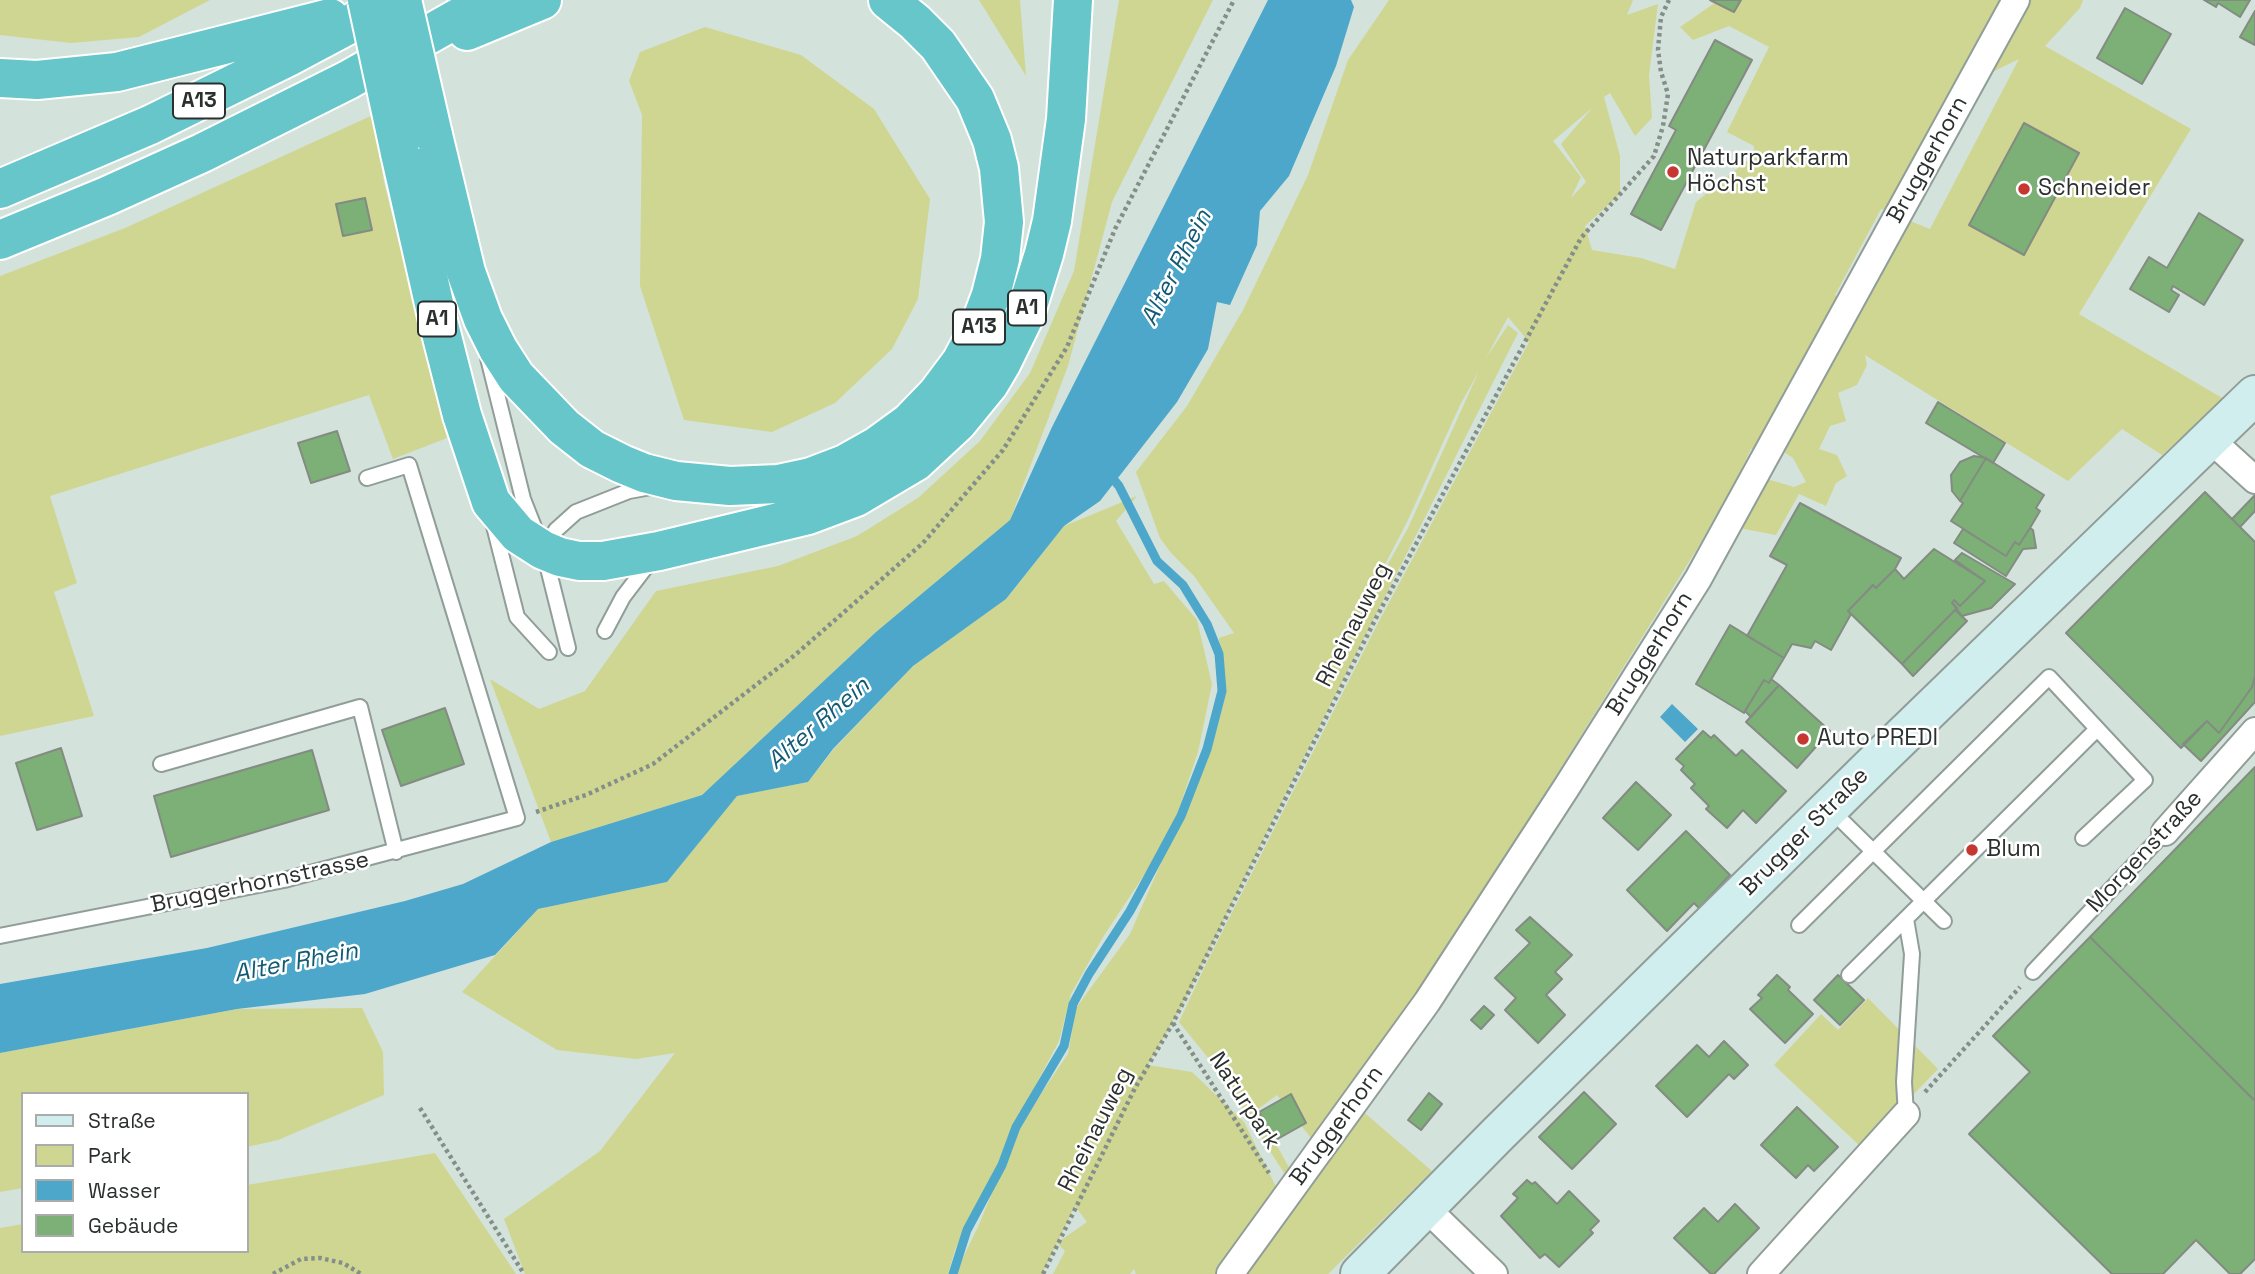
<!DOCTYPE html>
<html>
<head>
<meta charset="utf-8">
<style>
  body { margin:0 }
  #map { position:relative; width:2255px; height:1274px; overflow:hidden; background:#d4e2dc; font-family:"Space Grotesk",sans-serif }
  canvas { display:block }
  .legend { position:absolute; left:21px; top:1092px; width:228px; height:161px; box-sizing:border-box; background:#fff; border:2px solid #aaacab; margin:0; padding:9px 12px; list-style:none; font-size:21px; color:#2b302e }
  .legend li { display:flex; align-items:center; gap:14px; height:35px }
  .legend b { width:35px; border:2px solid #aaacab }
</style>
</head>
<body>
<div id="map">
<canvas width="2255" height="1274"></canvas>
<ul class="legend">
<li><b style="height:9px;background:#d1eeef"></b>Straße</li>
<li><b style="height:19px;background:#cfd691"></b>Park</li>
<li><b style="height:19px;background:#4da7cb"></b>Wasser</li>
<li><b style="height:19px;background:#7cb076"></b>Gebäude</li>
</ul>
</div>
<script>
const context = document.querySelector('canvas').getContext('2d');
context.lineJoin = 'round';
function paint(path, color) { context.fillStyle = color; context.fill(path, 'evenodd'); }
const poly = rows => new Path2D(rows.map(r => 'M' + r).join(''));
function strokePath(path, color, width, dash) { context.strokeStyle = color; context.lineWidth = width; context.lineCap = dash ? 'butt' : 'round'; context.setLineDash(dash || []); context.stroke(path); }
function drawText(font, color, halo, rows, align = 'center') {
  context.font = font + ' "Space Grotesk",sans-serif'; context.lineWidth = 5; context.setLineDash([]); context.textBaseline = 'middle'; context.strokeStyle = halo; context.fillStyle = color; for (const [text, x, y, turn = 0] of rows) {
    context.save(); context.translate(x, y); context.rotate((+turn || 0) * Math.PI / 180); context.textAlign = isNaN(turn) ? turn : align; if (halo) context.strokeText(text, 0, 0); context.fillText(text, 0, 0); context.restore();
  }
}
paint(poly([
  [0,0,210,0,139,37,71,43,0,35],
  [979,0,1020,0,1026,76],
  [1119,0,1213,0,1112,202,1068,366,1010,520,876,632,702,795,551,842,490,679,539,709,585,691,656,591,778,566,857,536,918,498,980,441,1030,373,1074,271],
  [1389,0,1633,0,1627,15,1658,4,1649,75,1652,118,1635,136,1610,93,1604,97,1620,156,1620,194,1585,226,1592,250,1641,258,1675,269,1696,202,1754,155,1754,146,1727,132,1769,47,1729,26,1693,40,1680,27,1719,0,2083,0,2080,8,2045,46,2191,129,2079,314,2224,399,2162,455,2122,429,2068,481,1865,355,1867,365,1857,385,1838,393,1846,421,1830,426,1819,449,1837,455,1847,476,1836,483,1826,506,1799,494,1776,535,1744,529,1716,515,1700,544,1419,996,1315,1143,1277,1095,1257,1110,1291,1171,1284,1173,1218,1070,1179,1022,1207,962,1377,625,1529,342,1508,317,1486,358,1508,325,1518,333,1296,773,1182,1006,1148,1065,1192,1072,1244,1122,1287,1209,1359,1108,1432,1171,1328,1274,1136,1274,1134,1269,1130,1274,1053,1274,1065,1251,1057,1243,1042,1274,955,1274,978,1227,1021,1123,1068,1054,1076,1008,1130,934,1196,783,1222,700,1219,638,1234,633,1194,576,1171,553,1160,538,1136,472,1187,406,1243,310,1308,175,1348,60],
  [2019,59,1930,229,1905,219,1840,298,1835,295,1881,209,1891,212,1974,81],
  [1592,108,1561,144,1586,182,1571,198,1581,177,1553,141],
  [1479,371,1408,528,1342,647,1407,522,1460,405],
  [1775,446,1793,458,1806,482,1794,487,1757,476,1738,476,1751,449],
  [1075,1206,1087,1222,1057,1243],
  [705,27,801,55,874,109,930,199,918,299,892,349,835,403,772,432,684,420,640,286,642,115,629,81,640,52],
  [373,115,384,182,447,438,393,459,369,395,50,496,77,583,54,592,94,716,0,736,0,276,125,228],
  [1137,496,1116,521,1154,584,1164,581,1197,620,1212,684,1198,752,1170,836,1103,937,1071,994,1059,1041,1007,1139,998,1170,971,1217,955,1250,948,1274,525,1274,504,1219,600,1151,675,1053,636,1059,557,1050,462,992,538,909,667,882,736,796,808,782,833,750,913,666,1007,598,1064,526],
  [1868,998,1938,1069,1862,1148,1774,1065,1821,1014,1838,1030],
  [362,1008,383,1052,384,1095,278,1140,247,1147,247,1094,23,1094,23,1188,0,1192,0,1053,237,1009],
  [435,1153,516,1274,0,1274,0,1228,23,1224,23,1251,247,1251,247,1185]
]), '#cfd691');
paint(poly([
  [1268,0,1351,0,1354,7,1336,66,1289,176,1260,211,1257,245,1230,305,1217,302,1208,349,1177,402,1100,501,1064,526,1006,599,913,666,833,749,808,782,737,796,667,882,538,909,495,955,365,994,237,1009,0,1053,0,984,207,948,405,901,463,884,551,842,702,795,876,632,1010,520,1052,427],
  [1672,704,1698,729,1685,742,1660,717]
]), '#4da7cb');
strokePath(poly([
  [953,1274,967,1230,1002,1165,1016,1127,1064,1046,1073,1004,1089,974,1130,911,1181,816,1207,749,1222,691,1219,654,1207,624,1183,585,1157,561,1119,486,1109,474]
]), '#4da7cb', 9);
const building = poly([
  [1710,0,1741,0,1734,12,1710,0],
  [2204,0,2250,0,2240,17,2218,3,2216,7,2204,0],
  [2125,8,2171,34,2142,84,2097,58,2125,8],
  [2255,11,2255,45,2240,37,2255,11],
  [1715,40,1752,60,1661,230,1631,214,1676,130,1669,126,1715,40],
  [2024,123,2079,153,2024,255,1969,225,2024,123],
  [365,198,372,230,343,236,336,204,365,198],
  [2199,213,2243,240,2204,305,2173,286,2171,290,2179,295,2169,312,2130,289,2149,257,2167,268,2199,213],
  [1938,402,2005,443,1993,463,1926,423,1938,402],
  [337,431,350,471,311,483,298,443,337,431],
  [1974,456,1986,458,1960,501,1952,491,1951,475,1960,462,1974,456],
  [1986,458,2044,495,2036,508,2040,511,2030,528,2019,545,2015,542,2006,556,1951,521,1963,503,1960,501,1986,458],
  [2205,492,2255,542,2255,676,2252,687,2219,733,2207,721,2181,748,2066,633,2205,492],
  [2255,495,2255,511,2240,527,2232,519,2255,495],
  [1800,503,1901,558,1895,569,1876,588,1873,585,1848,611,1851,614,1831,650,1815,641,1811,648,1792,644,1784,658,1747,636,1787,565,1770,556,1800,503],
  [2030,528,2033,530,2036,548,2023,549,2006,576,1954,543,1963,529,2006,556,2015,542,2019,545,2030,528],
  [1934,549,1985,581,1960,606,1954,600,1952,603,1957,608,1902,664,1848,611,1873,585,1876,588,1895,569,1904,579,1934,549],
  [1962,553,2015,584,1991,608,1962,616,1952,603,1954,600,1960,606,1985,581,1955,560,1962,553],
  [1955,610,1967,621,1913,676,1902,664,1955,610],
  [1730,625,1784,658,1769,683,1764,680,1744,713,1696,684,1730,625],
  [2255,676,2255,702,2201,761,2183,744,2207,721,2219,733,2252,687,2255,676],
  [1771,679,1779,685,1751,717,1745,711,1764,680,1769,683,1771,679],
  [1779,685,1830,731,1797,768,1746,722,1779,685],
  [445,708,464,764,401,786,382,730,445,708],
  [1703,731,1711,738,1714,735,1736,756,1742,750,1786,791,1756,823,1743,810,1727,828,1706,809,1709,806,1691,788,1695,784,1681,770,1684,766,1676,759,1703,731],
  [61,748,82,816,37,830,16,763,61,748],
  [312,750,329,810,171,857,154,796,312,750],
  [2255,767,2255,1101,2090,937,2255,767],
  [1636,782,1671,815,1638,850,1603,818,1636,782],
  [1686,831,1730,875,1699,908,1694,903,1667,931,1627,890,1686,831],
  [1530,917,1572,955,1555,972,1562,979,1546,995,1565,1015,1538,1043,1505,1010,1516,998,1495,978,1530,943,1516,930,1530,917],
  [2090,937,2255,1101,2255,1259,2240,1274,2230,1274,2196,1240,2163,1274,2112,1274,1969,1134,2030,1072,1993,1036,2090,937],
  [1777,975,1790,987,1788,990,1813,1014,1785,1043,1750,1009,1762,998,1758,995,1777,975],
  [1838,975,1864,1000,1840,1025,1814,1000,1838,975],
  [1484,1006,1494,1015,1481,1029,1471,1020,1484,1006],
  [1724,1041,1748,1065,1734,1079,1729,1074,1687,1117,1656,1086,1697,1045,1709,1057,1724,1041],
  [1584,1092,1616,1124,1572,1169,1539,1137,1584,1092],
  [1429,1093,1442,1104,1421,1130,1408,1120,1429,1093],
  [1291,1094,1306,1123,1274,1141,1259,1112,1291,1094],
  [1797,1107,1838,1147,1814,1171,1808,1165,1796,1178,1761,1145,1797,1107],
  [1527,1180,1532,1184,1535,1182,1557,1204,1569,1191,1599,1221,1590,1230,1593,1233,1559,1267,1545,1254,1540,1258,1501,1216,1518,1198,1513,1194,1527,1180],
  [1735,1204,1759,1228,1714,1274,1711,1274,1674,1238,1704,1208,1718,1222,1735,1204]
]);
paint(building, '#7cb076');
strokePath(building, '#838b82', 2);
const service = poly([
  [488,358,523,499,538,537],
  [493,522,517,617,549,652],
  [543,550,556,530,576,512,629,491,651,487],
  [545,556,568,648],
  [605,631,623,597,652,559],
  [161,764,360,707,396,852],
  [1830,809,1944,921],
  [1799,925,2049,677,2145,780,2083,838],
  [0,936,284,880,517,818,409,465,367,478],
  [2033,972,2165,832],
  [1849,975,2097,729],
  [1906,1114,1904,1082,1912,954,1906,919]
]);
const minor = poly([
  [2211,440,2255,480],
  [2165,832,2255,731],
  [1425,1207,1494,1274],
  [1230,1274,1427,1002,1566,788,1698,579,2016,0],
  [1761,1274,1906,1114]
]);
const secondary = poly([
  [1360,1274,1498,1134,1882,756,2255,395]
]);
const motorway = poly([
  [467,31,542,0],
  [0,78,37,80,117,72,330,18],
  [433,135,466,272,483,319,498,349,516,377,564,427,592,449,622,464,644,473,676,481,730,486,778,484,811,477,845,464,877,446,910,422,937,394,961,362,978,330,991,295,1000,259,1004,222,999,168,992,140,975,99,938,45,915,22,888,0],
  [400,153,438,321,462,415,491,502,518,534,543,550,560,557,579,561,603,561,659,551,808,515,856,497,915,462,958,422,989,384,1002,362,1025,315,1044,254,1052,221,1066,119,1073,0],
  [0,189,150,125,288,57,395,0],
  [0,240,107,196,202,153,348,80,490,0]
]);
strokePath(service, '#909d98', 18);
strokePath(minor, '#909d98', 30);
strokePath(secondary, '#909d98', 42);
strokePath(motorway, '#fff', 42);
strokePath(poly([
  [536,812,586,795,653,764,795,655,923,543,1003,450,1067,347,1115,229,1234,0],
  [1173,1023,1269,1173],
  [1925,1092,2020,987],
  [420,1108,524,1274],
  [273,1274,301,1259,320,1258,343,1263,361,1274],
  [1043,1274,1135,1088,1173,1023,1375,620,1581,238,1654,156,1663,126,1668,94,1661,72,1658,50,1661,17,1669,0]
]), '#858f8a', 4.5, [3.5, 3.5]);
strokePath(service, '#fff', 14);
strokePath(minor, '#fff', 26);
strokePath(secondary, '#d1eeef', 38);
strokePath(motorway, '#66c6c9', 38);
const motorwayBridge = poly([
  [367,0,400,153],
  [402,0,433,135]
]);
strokePath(motorwayBridge, '#fff', 42, []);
strokePath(motorwayBridge, '#66c6c9', 38);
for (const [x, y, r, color] of [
  [1673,172,7,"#c53730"],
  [2024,189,7,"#c53730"],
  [1803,739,7,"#c53730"],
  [1972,850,7,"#c53730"]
]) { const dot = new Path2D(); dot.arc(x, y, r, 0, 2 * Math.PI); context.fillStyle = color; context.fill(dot); strokePath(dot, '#fff', 2.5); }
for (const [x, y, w] of [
  [199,101,52],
  [1027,308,38],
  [437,319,38],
  [979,327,52]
]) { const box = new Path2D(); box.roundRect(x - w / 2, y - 17.5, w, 35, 5); context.fillStyle = '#fff'; context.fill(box); strokePath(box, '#2b302e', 2); }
drawText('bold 21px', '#2b302e', null, [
  ["A13",199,101],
  ["A1",1027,308],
  ["A1",437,319],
  ["A13",979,327]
]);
drawText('23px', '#2b302e', '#fff', [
  ["Naturparkfarm",1687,159],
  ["Höchst",1687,185],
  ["Schneider",2038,189],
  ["Auto PREDI",1817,739],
  ["Blum",1986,850]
], 'left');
drawText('23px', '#2b302e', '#fff', [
  ["Bruggerhorn",1928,160,-61],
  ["Rheinauweg",1354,625,-63],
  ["Bruggerhorn",1650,654,-58],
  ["Brugger Straße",1805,832,-45],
  ["Morgenstraße",2145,852,-47],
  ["Bruggerhornstrasse",260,883,-12],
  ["Naturpark",1244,1101,57],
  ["Bruggerhorn",1337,1126,-54],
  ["Rheinauweg",1096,1130,-63]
]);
drawText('italic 24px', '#135b74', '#fff', [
  ["Alter Rhein",1177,268,-63],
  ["Alter Rhein",819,724,-41],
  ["Alter Rhein",296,963,-11]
]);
</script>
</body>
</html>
